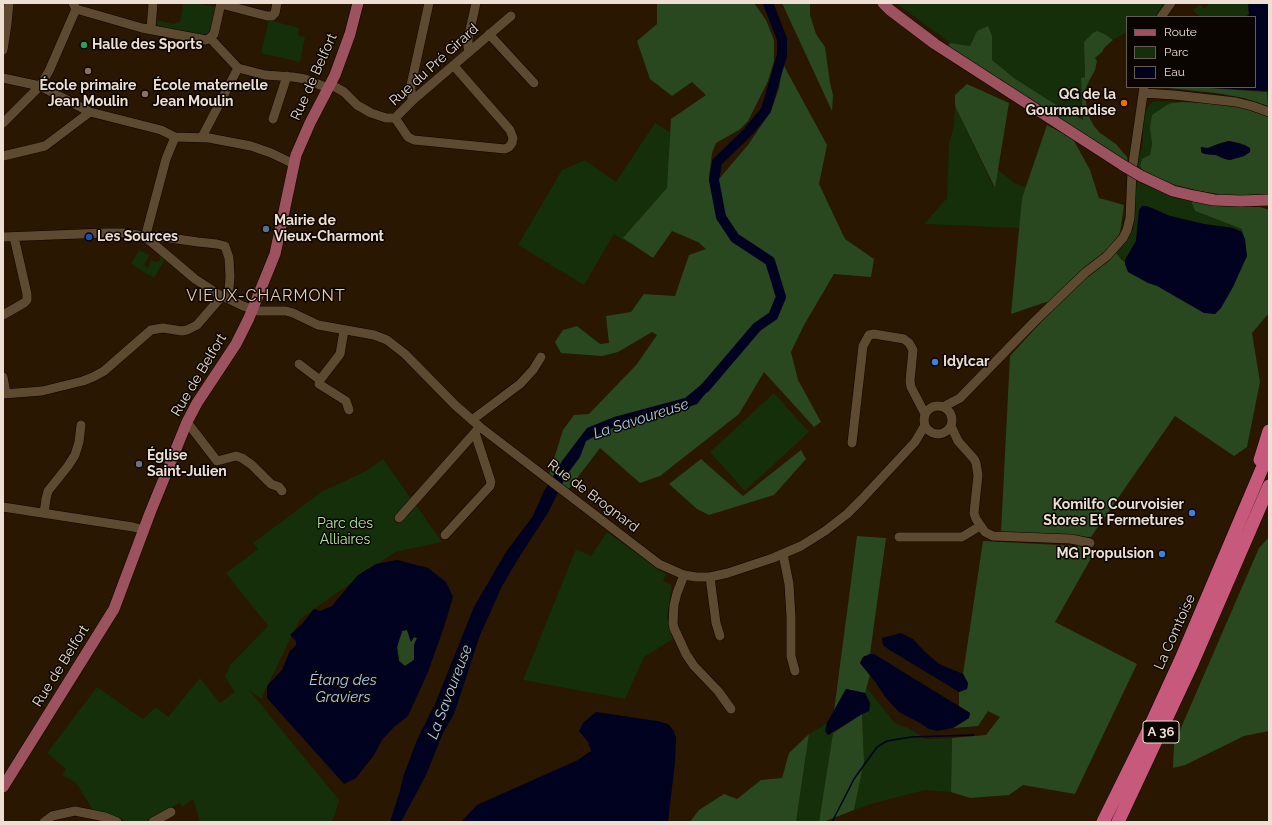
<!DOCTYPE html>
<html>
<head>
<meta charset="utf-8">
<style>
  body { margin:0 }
  #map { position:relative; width:1272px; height:825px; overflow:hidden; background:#291701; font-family:Raleway,sans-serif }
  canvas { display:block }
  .frame { position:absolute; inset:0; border:4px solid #ede0d2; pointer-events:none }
  .legend { position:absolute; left:1126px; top:16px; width:130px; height:72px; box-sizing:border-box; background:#0b0501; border:1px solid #655d55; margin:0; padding:5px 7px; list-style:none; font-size:12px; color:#ede0d2 }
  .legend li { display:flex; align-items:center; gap:8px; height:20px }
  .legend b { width:20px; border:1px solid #655d55 }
</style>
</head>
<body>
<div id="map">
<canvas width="1272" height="825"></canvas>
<div class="frame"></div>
<ul class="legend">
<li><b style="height:5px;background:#9d535f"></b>Route</li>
<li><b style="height:11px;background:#142f0a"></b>Parc</li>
<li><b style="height:11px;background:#00021f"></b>Eau</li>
</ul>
</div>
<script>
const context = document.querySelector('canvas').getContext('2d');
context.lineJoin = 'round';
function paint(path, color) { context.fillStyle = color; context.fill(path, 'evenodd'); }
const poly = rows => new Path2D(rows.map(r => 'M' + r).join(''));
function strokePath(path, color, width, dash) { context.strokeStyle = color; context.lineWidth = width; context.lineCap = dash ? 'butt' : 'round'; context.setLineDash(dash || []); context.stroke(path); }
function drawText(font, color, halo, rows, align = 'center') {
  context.font = font + ' Raleway,sans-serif'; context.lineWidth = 3; context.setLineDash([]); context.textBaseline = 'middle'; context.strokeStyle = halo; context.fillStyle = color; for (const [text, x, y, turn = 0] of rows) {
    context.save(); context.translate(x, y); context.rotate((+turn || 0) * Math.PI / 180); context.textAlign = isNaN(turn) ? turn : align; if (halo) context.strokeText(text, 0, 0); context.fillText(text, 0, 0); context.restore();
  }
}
paint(poly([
  [182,3,195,3,215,7,209,33,202,36,158,27,156,25,155,20,174,24,180,21,183,7],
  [896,3,1166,3,1156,17,1127,17,1127,32,1113,40,1106,35,1084,49,1085,77,1081,78,1083,120,1050,101,1014,78,992,60,992,36,977,31,970,46,950,43],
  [1209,3,1248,3,1249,14,1246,17,1200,17,1193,10,1200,4,1205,9],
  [269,20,299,28,298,35,305,37,300,62,261,53],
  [1158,101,1183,102,1172,103,1151,140,1152,144,1150,155,1140,166,1142,170,1136,165,1137,159,1142,149,1143,141,1142,126,1145,113,1148,107,1152,102],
  [955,106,994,188,997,169,1016,184,1026,187,1022,198,1020,228,924,224,947,198,949,144,954,125],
  [655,123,670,132,669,189,630,244,614,234,584,285,518,245,562,170,585,160,616,182],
  [1134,180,1162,192,1191,201,1195,211,1242,229,1242,232,1233,228,1204,224,1166,215,1138,218,1136,241,1125,262,1116,252,1124,244,1133,229],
  [139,250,149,255,144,265,148,268,151,260,156,262,160,261,160,255,165,259,154,278,131,264],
  [774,393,809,432,745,491,710,452],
  [383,459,442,542,395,552,300,619,261,699,249,690,339,800,335,815,331,822,200,822,193,799,182,807,180,803,145,822,126,822,118,817,93,810,76,783,62,775,66,769,47,753,97,687,143,719,156,707,168,717,200,678,220,703,235,692,225,677,230,665,268,626,226,573,258,549,253,543,321,492,366,471],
  [607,532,666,574,663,581,672,585,667,618,673,639,644,657,625,699,523,680,576,549,591,556],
  [866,687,895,723,910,729,926,739,952,738,951,792,925,790,871,804,854,810,864,763,862,714,869,711,870,703,865,693],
  [827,723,825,731,828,735,833,733,819,822,796,822,809,734]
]), '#142f0a');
paint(poly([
  [657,3,754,3,766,20,774,40,774,61,768,81,748,121,739,130,716,143,712,153,709,177,718,180,748,145,771,111,779,88,783,64,827,145,819,184,845,239,874,259,871,277,834,274,804,325,791,352,798,380,821,422,814,427,764,372,739,414,660,476,640,483,600,448,568,490,549,475,563,430,574,415,589,414,637,364,657,335,652,332,618,352,602,356,561,353,555,342,563,330,577,326,600,344,609,343,606,316,631,312,644,294,675,296,689,255,706,249,698,242,672,231,653,258,623,238,667,188,671,119,706,95,692,82,672,96,650,79,637,41,657,24],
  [782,3,810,3,810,15,816,34,825,47,830,83,833,95,832,111],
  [988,26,992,36,992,60,1014,78,1050,101,1083,120,1081,78,1085,77,1084,42,1093,33,1097,31,1106,35,1113,40,1104,48,1102,52,1095,58,1097,61,1095,70,1087,85,1085,92,1087,113,1094,126,1100,133,1116,144,1127,157,1128,162,948,46,950,43,970,46,977,31],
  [967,84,1009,103,995,188,955,106,955,95],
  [1169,87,1194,87,1267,92,1268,106,1244,98,1216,93,1168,88],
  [1183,102,1210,103,1244,108,1269,117,1269,194,1230,196,1200,191,1167,183,1142,170,1140,166,1142,159,1150,155,1152,144,1150,128,1152,115,1167,105,1172,103],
  [1228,141,1240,143,1251,151,1244,156,1228,160,1216,155,1206,154,1200,148,1208,148,1218,144],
  [1047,125,1073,139,1090,170,1099,198,1124,205,1120,233,1111,246,1122,260,1152,282,1244,251,1242,229,1195,211,1191,201,1239,207,1260,207,1269,210,1269,313,1252,333,1260,382,1247,447,1234,456,1175,416,1091,537,1001,532,1010,356,1054,308,1046,302,1011,314,1022,198],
  [801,450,806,459,774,495,709,515,697,509,669,484,701,459,743,496],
  [857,536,886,538,870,654,863,657,860,663,870,675,865,693,846,689,834,711],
  [1269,537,1269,731,1244,736,1185,765,1173,768,1174,744,1259,548],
  [983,541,1079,546,1094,553,1055,622,1137,664,1075,794,1023,785,1009,795,970,798,951,792,952,738,986,735,1000,717,988,711,978,726,953,728,969,718,970,713,959,706,959,692,967,689,968,683,963,674],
  [407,629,411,641,414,637,417,638,414,645,414,660,405,666,399,661,397,647,402,631],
  [862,714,864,762,854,810,823,822,819,822,833,733],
  [809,734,796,822,690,822,699,810,724,794,737,799,761,780,782,778,789,753]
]), '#29481f');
paint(poly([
  [1248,3,1269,3,1269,91,1194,87,1255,87,1255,17,1246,17,1249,14],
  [1229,141,1245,145,1250,148,1250,152,1244,156,1230,160,1222,158,1216,155,1204,154,1201,152,1201,147,1208,148,1218,144],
  [1142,206,1146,206,1152,208,1170,216,1204,224,1233,228,1242,232,1245,239,1247,256,1233,287,1221,308,1215,314,1204,313,1157,286,1148,283,1128,272,1125,264,1125,260,1136,241,1139,210],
  [713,375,715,382,697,404,663,416,609,429,586,441,580,457,566,476,549,511,518,559,501,588,491,611,480,635,454,714,443,733,426,775,401,822,390,822,400,791,403,777,417,740,435,704,474,607,506,552,533,516,543,493,562,461,587,428,614,417,685,398],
  [397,560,428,568,446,582,453,597,445,624,428,672,408,716,394,727,382,740,374,755,356,778,344,784,267,698,267,686,282,670,290,651,296,645,296,641,290,635,302,624,314,609,320,611,332,606,358,575,376,564],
  [407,630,411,642,414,637,417,638,414,645,414,660,405,666,399,661,397,647,402,631],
  [901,633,913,639,924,651,939,664,963,674,968,683,967,689,959,692,888,649,883,645,882,638],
  [870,654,874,654,970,713,969,718,953,728,937,731,929,729,920,723,899,712,886,698,876,683,860,663,863,657],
  [846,689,865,693,870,703,869,711,862,714,828,735,825,731,827,723],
  [596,712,657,721,668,724,674,731,676,738,675,762,668,822,461,822,477,805,578,760,591,751,588,742,579,731,583,723]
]), '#00021f');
strokePath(poly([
  [832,822,854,779,877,747,887,741,911,737,974,735]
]), '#00021f', 1.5);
strokePath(poly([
  [705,388,757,327,773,316,781,297,770,261,735,238,721,217,714,180,717,162,748,132,766,110,782,55,782,39,768,3]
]), '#00021f', 10);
const minor = poly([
  [73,3,76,9,142,28,206,40,210,38],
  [221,4,267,16,272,16,275,13,277,3],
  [1161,17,1171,3],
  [151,29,153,3],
  [489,34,534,83],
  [210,38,238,68,265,75,293,77,305,79,328,88],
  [210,38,214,34,221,3],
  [3,50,7,24,9,3],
  [469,52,468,47,468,39,476,3],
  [3,78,40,86,90,112,161,130,175,137,209,138,251,146,271,153,294,164],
  [330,84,344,92,357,105,371,113,386,118,395,118,413,100,511,16],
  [1143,93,1174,95,1236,102,1252,106,1269,112],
  [413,100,411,95,411,85,429,3],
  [395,118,408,137,414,140,505,149,509,147,512,143,513,138,510,130,454,66],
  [273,119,287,76],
  [3,123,40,86,49,71,76,9],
  [202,137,238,68],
  [3,156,45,146,90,112],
  [3,237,105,233,123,233,138,235,149,240,195,279,218,294,243,306,258,311,286,311,293,313,318,325,374,335,387,340,405,354,455,405,480,427,659,564,684,575,696,577,710,577,728,573,773,558,801,546,825,531,847,514,861,500,915,442,925,425],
  [145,238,166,159,175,137],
  [149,240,151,237,156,236,198,242,217,244,225,246,229,258,230,277,229,289,226,298],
  [3,315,24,303,27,300,27,294,14,237],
  [344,331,340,354,320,380,319,384,346,401,349,410],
  [299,364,320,380],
  [3,377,6,393],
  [3,394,42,391,83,381,93,377,104,371,151,330,163,328,182,331,187,330,197,325,222,296],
  '924 420a14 14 0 1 1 28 0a14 14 0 1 1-28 0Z',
  [943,407,960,398,1035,321,1085,273,1107,256,1123,238,1127,230,1130,218,1132,171,1144,87],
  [472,420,520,384,533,370,541,357],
  [187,422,217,461,236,456,242,458,252,465,271,484,279,487,282,491],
  [951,426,958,441,974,459,976,463,978,475,974,513,976,519,985,532,993,536,1071,539,1090,543],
  [852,443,863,346,869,335,874,334,904,339,909,343,913,350,910,381,911,387,925,414],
  [3,507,133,527,144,530],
  [44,513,46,499,48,491,68,466,75,455,79,442,81,425],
  [399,518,478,429],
  [445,535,490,486,491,482,475,433],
  [899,537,962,537,980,526],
  [783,554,789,584,791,617,791,656,795,671],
  [684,575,677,593,674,605,673,623,674,628,686,654,694,666,718,691,731,709],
  [710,577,716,623,720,636],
  [44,822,52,816,75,811,105,817,117,822],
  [153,822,171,812]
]);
const major = poly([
  [883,3,890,10,935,44,1124,166],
  [1141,176,1173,191,1194,196,1214,200,1241,201,1269,200],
  [3,787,114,609,150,513,187,422,197,403,236,344,249,318,275,254,296,155,310,123,335,75,350,34,358,3]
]);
const highway = poly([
  [1260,460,1269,431],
  [1103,822,1147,733,1181,659,1269,452],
  [1118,822,1192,664,1269,486]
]);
strokePath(minor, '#110300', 10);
strokePath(major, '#110300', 12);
strokePath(highway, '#110300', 14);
strokePath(minor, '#5e4931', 9);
strokePath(major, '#9d535f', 11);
strokePath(highway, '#c7597d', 13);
const majorBridge = poly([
  [1124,166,1141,176]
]);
strokePath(majorBridge, '#110300', 12, []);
strokePath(majorBridge, '#9d535f', 11);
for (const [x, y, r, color] of [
  [84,45,4,"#2e9e5b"],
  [88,71,4,"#8d6e63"],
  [145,94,4,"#8d6e63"],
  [1124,103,4,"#e8710a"],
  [266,229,4,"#5c6f8a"],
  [89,237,4,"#1a4fb4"],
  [935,362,4,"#3f7fe0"],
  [139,464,4,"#6b7280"],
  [1192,513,4,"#3f7fe0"],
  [1162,554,4,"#3f7fe0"]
]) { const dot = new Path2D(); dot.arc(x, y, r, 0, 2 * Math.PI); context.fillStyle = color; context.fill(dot); strokePath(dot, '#0b0501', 1.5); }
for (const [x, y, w] of [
  [1161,732,36]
]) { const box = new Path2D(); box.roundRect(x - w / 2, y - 11, w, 22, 3); context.fillStyle = '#0b0501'; context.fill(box); strokePath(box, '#ede0d2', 1); }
drawText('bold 13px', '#ede0d2', null, [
  ["A 36",1161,732]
]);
drawText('bold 14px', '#ede0d2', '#0b0501', [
  ["Halle des Sports",92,45],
  ["École primaire",88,86,"center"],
  ["Jean Moulin",88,102,"center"],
  ["École maternelle",153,86],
  ["Jean Moulin",153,102],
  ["QG de la",1116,95,"right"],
  ["Gourmandise",1116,111,"right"],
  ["Mairie de",274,221],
  ["Vieux-Charmont",274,237],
  ["Les Sources",97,237],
  ["Idylcar",943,362],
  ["Église",147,456],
  ["Saint-Julien",147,472],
  ["Komilfo Courvoisier",1184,505,"right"],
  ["Stores Et Fermetures",1184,521,"right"],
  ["MG Propulsion",1154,554,"right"]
], 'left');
drawText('14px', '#ede0d2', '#0b0501', [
  ["Rue du Pré Girard",434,65,-42],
  ["Rue de Belfort",314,77,-66],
  ["Rue de Belfort",199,375,-59],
  ["Rue de Brognard",593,496,37],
  ["La Comtoise",1175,632,-66],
  ["Rue de Belfort",61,666,-58]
]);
drawText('14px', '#b4e8a4', '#0b0501', [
  ["Parc des",345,524],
  ["Alliaires",345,540]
]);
drawText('italic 15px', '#accef3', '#0b0501', [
  ["La Savoureuse",641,419,-18],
  ["Étang des",343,680],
  ["Graviers",343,697],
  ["La Savoureuse",450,692,-69]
]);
context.letterSpacing = '1px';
drawText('16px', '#e9cfb4', '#0b0501', [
  ["VIEUX-CHARMONT",266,296]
]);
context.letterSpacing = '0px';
</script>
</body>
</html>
